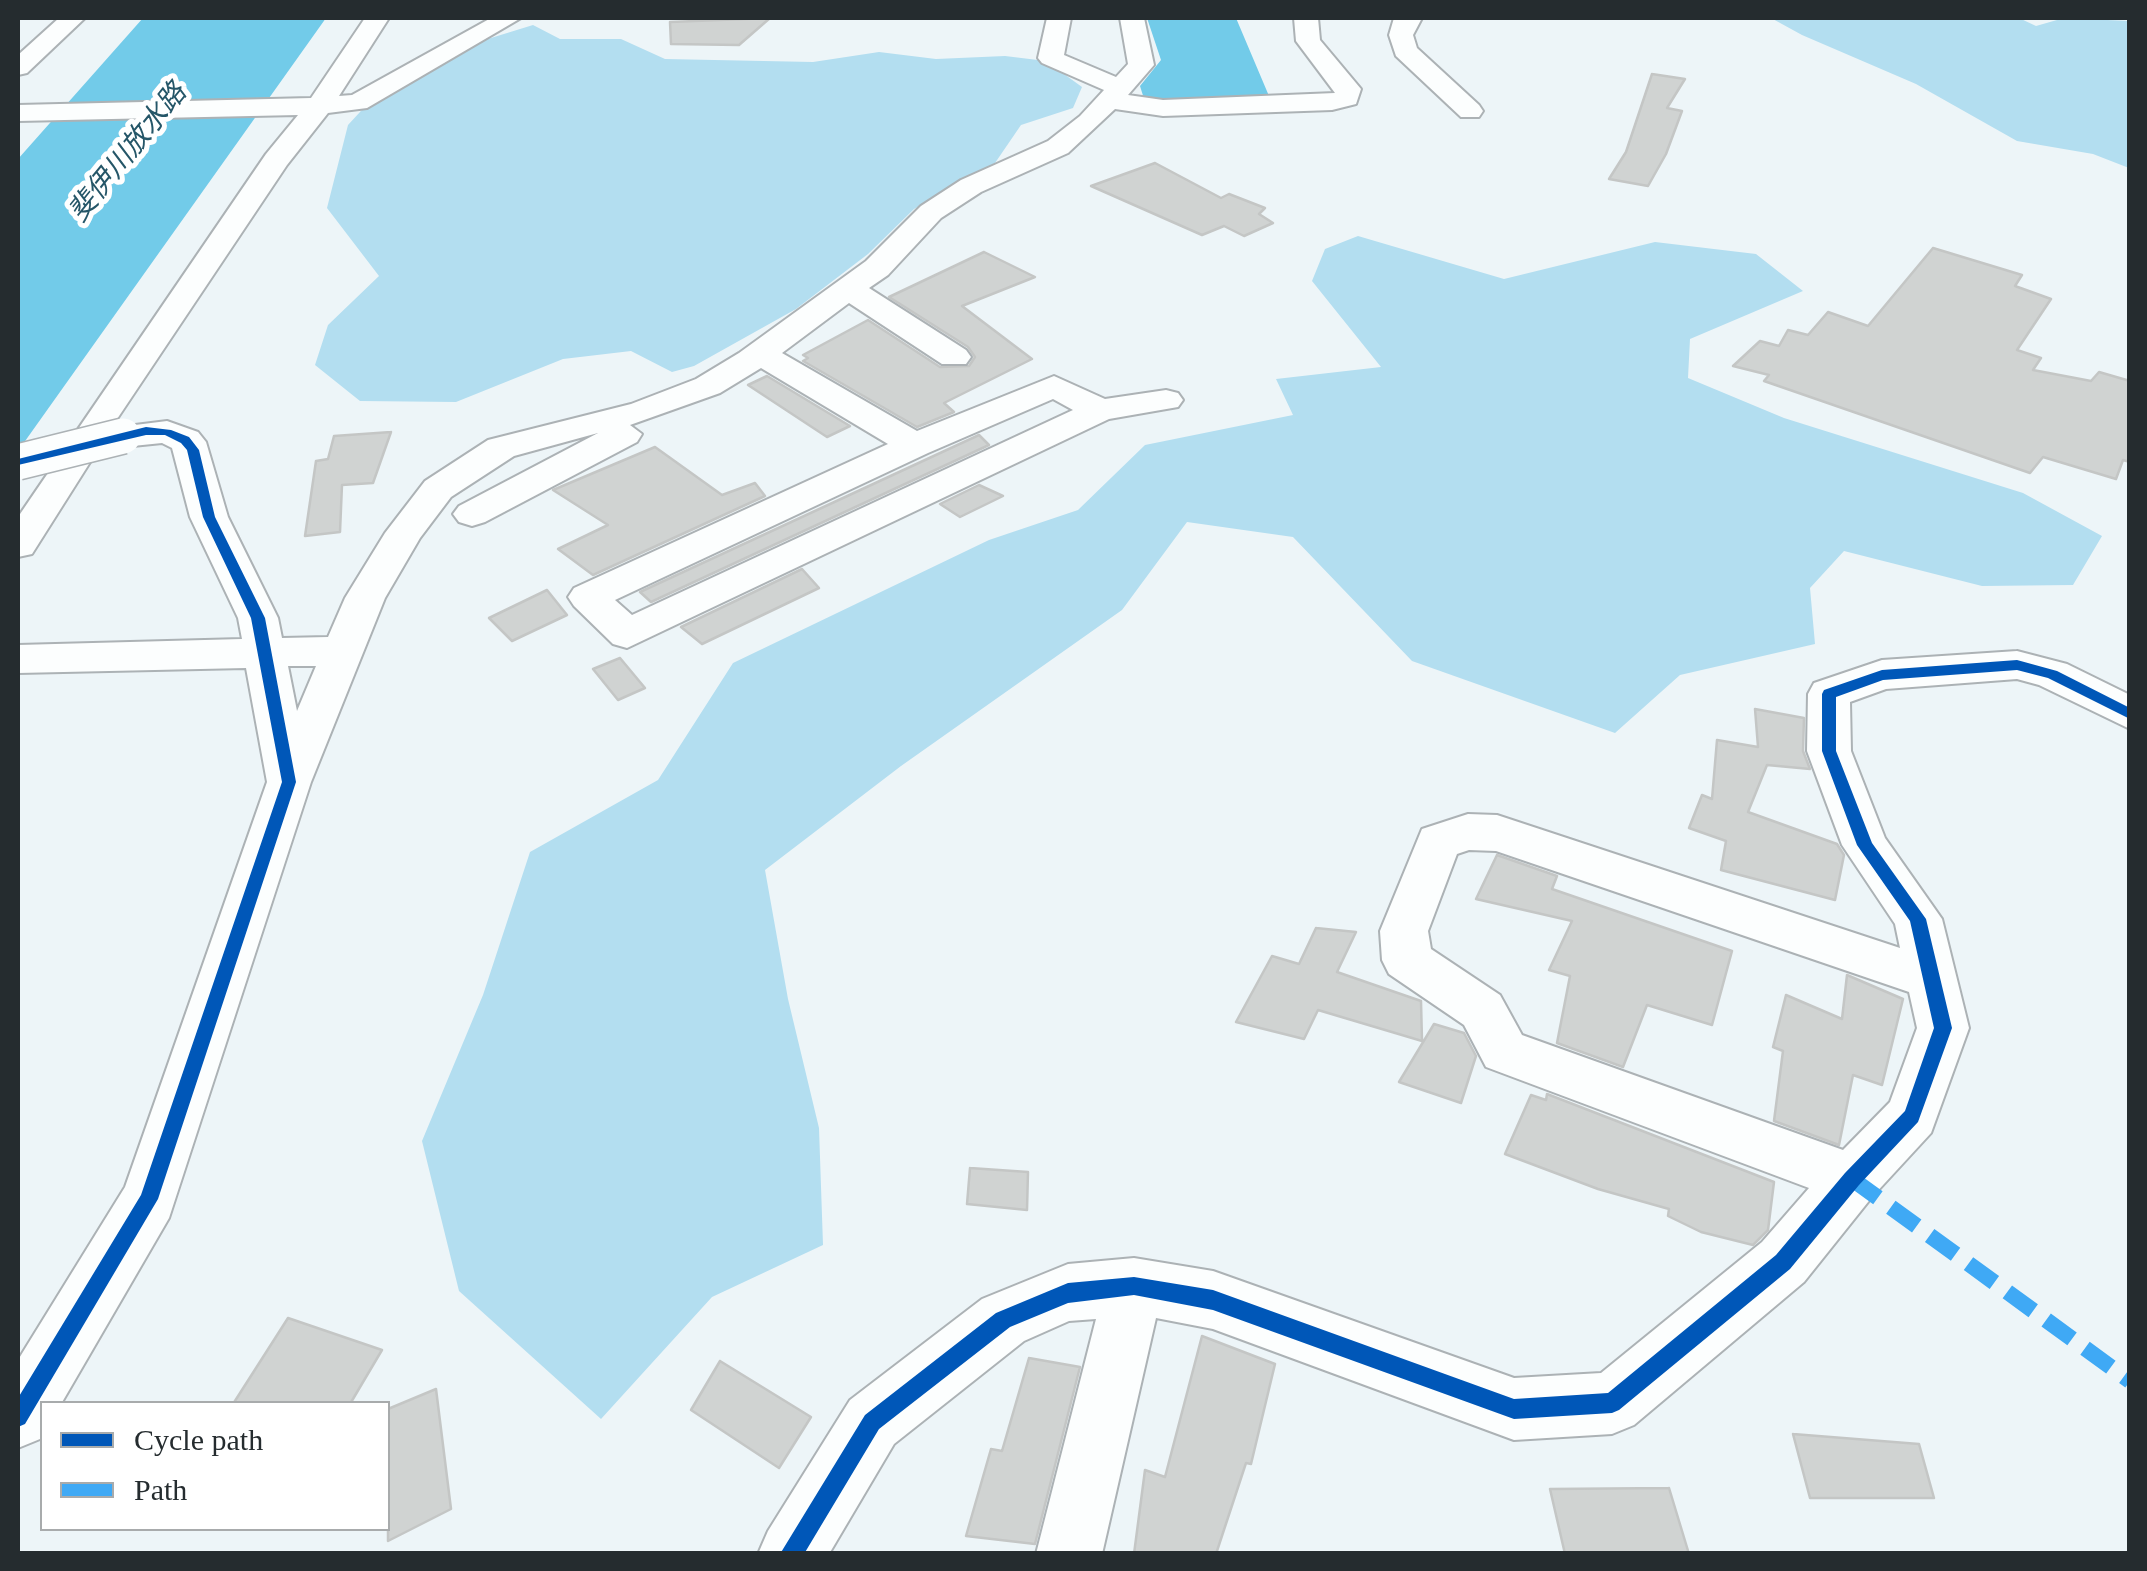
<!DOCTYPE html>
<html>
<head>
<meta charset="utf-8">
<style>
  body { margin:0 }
  #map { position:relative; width:2147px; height:1571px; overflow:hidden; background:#edf5f8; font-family:Georgia,serif }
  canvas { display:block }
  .frame { position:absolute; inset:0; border:20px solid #252c2f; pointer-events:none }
  .legend { position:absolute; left:40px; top:1401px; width:350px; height:130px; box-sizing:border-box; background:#fff; border:2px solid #a8abac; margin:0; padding:12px 18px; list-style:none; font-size:30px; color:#252c2f }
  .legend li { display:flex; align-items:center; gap:20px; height:50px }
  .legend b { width:50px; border:2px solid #a8abac }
</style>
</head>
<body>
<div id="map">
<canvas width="2147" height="1571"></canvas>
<div class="frame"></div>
<ul class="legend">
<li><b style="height:12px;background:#0057b8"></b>Cycle path</li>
<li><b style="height:12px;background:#3fa9f5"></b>Path</li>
</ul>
</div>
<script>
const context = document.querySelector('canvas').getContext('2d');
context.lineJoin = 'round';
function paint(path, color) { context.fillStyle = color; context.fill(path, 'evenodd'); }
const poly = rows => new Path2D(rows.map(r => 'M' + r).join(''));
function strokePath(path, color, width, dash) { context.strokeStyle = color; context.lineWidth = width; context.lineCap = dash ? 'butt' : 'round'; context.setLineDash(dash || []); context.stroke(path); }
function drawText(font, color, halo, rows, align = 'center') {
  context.font = font + ' Georgia,"Noto Sans JP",serif'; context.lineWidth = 10; context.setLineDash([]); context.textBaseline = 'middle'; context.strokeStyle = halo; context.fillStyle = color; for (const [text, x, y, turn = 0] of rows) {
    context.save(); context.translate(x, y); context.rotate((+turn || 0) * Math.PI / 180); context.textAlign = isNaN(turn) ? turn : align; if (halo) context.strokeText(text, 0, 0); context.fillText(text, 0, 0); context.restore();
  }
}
paint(poly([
  [1771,18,2019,18,2036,26,2064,18,2129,21,2129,168,2093,154,2017,141,1916,84,1802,35],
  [533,25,560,39,621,39,665,59,813,62,879,52,936,59,1005,56,1046,61,1082,87,1073,108,1021,125,995,163,914,209,868,254,796,309,694,366,672,372,631,351,563,359,456,402,360,401,315,365,328,325,379,276,327,208,348,125,383,87,478,42],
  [1358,236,1504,279,1655,242,1756,254,1803,291,1690,339,1688,378,1784,418,2023,493,2102,536,2073,585,1982,586,1844,551,1810,588,1815,644,1680,675,1615,733,1412,661,1293,537,1187,522,1122,610,901,766,765,870,788,999,819,1128,823,1245,712,1297,601,1419,459,1291,422,1141,483,995,530,852,658,780,733,663,989,540,1078,510,1145,445,1293,415,1276,379,1381,367,1312,281,1325,249]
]), '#b3def0');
paint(poly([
  [143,18,326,18,18,451,18,159],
  [1147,18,1236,18,1269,96,1145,102,1140,86,1161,60]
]), '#72cbe9');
const building = poly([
  [770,18,739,45,671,44,670,22,770,18],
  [1652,74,1685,79,1667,108,1682,111,1666,154,1648,186,1609,179,1626,152,1652,74],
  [1155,163,1221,198,1229,194,1265,208,1259,214,1273,223,1244,236,1224,226,1202,235,1091,186,1155,163],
  [1933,248,2022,275,2015,286,2051,299,2017,350,2041,358,2033,370,2091,381,2099,372,2130,381,2130,462,2123,460,2116,479,2043,457,2030,473,1764,381,1769,375,1733,366,1760,341,1779,346,1788,330,1808,335,1828,312,1868,326,1933,248],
  [984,252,1035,277,962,306,1032,359,944,403,954,412,917,427,803,361,808,358,803,355,868,320,940,367,969,366,975,357,968,347,889,297,984,252],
  [767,376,850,426,827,437,748,385,767,376],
  [391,432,373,483,342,485,340,532,305,536,316,461,328,459,334,436,391,432],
  [979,435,989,445,651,602,640,592,979,435],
  [655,447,722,495,755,483,765,496,593,575,558,549,608,525,553,490,655,447],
  [979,485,1003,496,960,517,940,504,979,485],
  [802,569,819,588,702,644,681,627,802,569],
  [547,590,567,615,512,641,489,618,547,590],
  [620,658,645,688,618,700,593,669,620,658],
  [1755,709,1804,718,1803,751,1810,769,1767,765,1748,812,1837,844,1844,855,1835,900,1721,870,1726,841,1689,828,1702,795,1712,799,1717,740,1758,747,1755,709],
  [1497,855,1557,876,1552,889,1732,951,1712,1025,1647,1005,1623,1067,1557,1043,1570,976,1549,970,1572,921,1476,899,1497,855],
  [1316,928,1356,932,1337,972,1421,1001,1422,1041,1318,1010,1304,1039,1236,1022,1272,956,1299,964,1316,928],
  [1847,975,1903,999,1882,1085,1853,1075,1839,1145,1774,1121,1783,1051,1773,1047,1786,995,1842,1019,1847,975],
  [1434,1024,1464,1033,1476,1056,1461,1103,1399,1082,1434,1024],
  [1547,1094,1774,1182,1768,1230,1753,1245,1701,1232,1668,1216,1669,1209,1598,1189,1505,1154,1531,1095,1546,1100,1547,1094],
  [970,1168,1028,1172,1027,1210,967,1204,970,1168],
  [288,1318,382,1350,350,1404,233,1404,288,1318],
  [1202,1336,1275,1364,1251,1464,1246,1463,1216,1554,1134,1554,1145,1470,1165,1477,1202,1336],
  [1029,1358,1080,1367,1035,1544,966,1536,991,1449,1002,1451,1029,1358],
  [720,1361,811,1417,779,1468,691,1410,720,1361],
  [436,1389,451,1509,388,1541,388,1409,436,1389],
  [1793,1434,1919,1444,1934,1498,1810,1498,1793,1434],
  [1669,1488,1689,1554,1565,1554,1550,1489,1669,1488]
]);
paint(building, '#d0d3d2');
strokePath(building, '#c4c6c5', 2.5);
const minor = poly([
  [59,18,85,18,27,73,18,75,18,55,59,18],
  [365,18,389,18,339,96,352,95,491,18,521,18,367,108,328,113,287,165,111,428,167,421,198,432,206,442,228,517,278,618,282,638,328,637,345,598,385,533,425,481,488,440,631,404,696,379,739,353,866,261,921,206,961,180,1048,141,1080,116,1104,90,1042,63,1038,58,1047,18,1071,18,1064,55,1116,77,1128,64,1120,18,1144,18,1154,65,1128,95,1163,100,1335,93,1296,41,1294,18,1318,18,1320,40,1361,89,1356,104,1332,110,1163,116,1115,109,1068,153,981,192,941,218,888,275,869,288,966,350,971,357,966,364,942,364,849,303,782,353,917,431,1054,376,1105,399,1166,390,1178,393,1183,400,1178,407,1109,419,627,648,613,644,574,606,568,597,574,588,888,444,761,368,720,393,630,425,642,434,637,442,485,522,472,526,459,522,453,514,459,506,598,433,514,456,451,497,420,538,385,598,311,782,169,1218,61,1404,42,1404,40,1439,18,1448,18,1360,125,1187,267,782,246,668,18,673,18,645,242,639,238,618,190,517,172,448,162,443,123,447,110,444,106,437,32,554,18,557,18,517,266,154,298,115,18,121,18,105,311,98,365,18],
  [1053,399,1073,410,632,615,615,600,928,453,1053,399],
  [288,666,316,666,297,711,288,666],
  [1394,18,1422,18,1413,35,1417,48,1479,105,1483,111,1479,117,1461,117,1396,56,1389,35,1394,18],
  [2017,651,2067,664,2130,695,2130,729,2039,685,2017,679,1886,689,1850,702,1851,751,1885,838,1942,919,1969,1028,1931,1133,1872,1197,1804,1282,1634,1425,1612,1434,1514,1440,1213,1329,1156,1318,1102,1554,1036,1554,1096,1319,1069,1321,1024,1341,894,1444,829,1554,758,1554,768,1531,850,1400,982,1299,1068,1264,1134,1258,1213,1271,1514,1378,1601,1373,1762,1242,1809,1188,1486,1067,1464,1025,1389,974,1382,960,1380,931,1422,829,1468,814,1497,815,1900,948,1895,924,1842,845,1807,751,1808,694,1814,683,1882,660,2017,651],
  [1469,850,1496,851,1909,992,1917,1028,1890,1102,1843,1150,1522,1035,1500,995,1431,949,1428,931,1457,854,1469,850]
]);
strokePath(minor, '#acb2b5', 4);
paint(minor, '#fcfefe');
const minorBridge = poly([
  [18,462,123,436]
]);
strokePath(minorBridge, '#acb2b5', 38, []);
strokePath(minorBridge, '#fcfefe', 35);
strokePath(poly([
  [1852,1179,2130,1381]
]), '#3fa9f5', 16, [32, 16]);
paint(poly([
  [146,427,171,430,189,437,199,450,215,517,265,618,296,782,158,1199,25,1424,18,1427,18,1398,141,1195,282,782,251,618,203,517,187,450,181,443,165,435,146,435,18,465,18,459,146,427],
  [2017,660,2057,671,2130,708,2130,719,2048,678,2017,670,1883,680,1836,697,1836,751,1872,843,1926,919,1952,1028,1918,1122,1859,1185,1790,1269,1619,1410,1612,1413,1514,1419,1213,1310,1134,1295,1068,1303,1010,1327,879,1429,804,1554,780,1554,865,1415,996,1313,1068,1283,1134,1277,1213,1290,1514,1399,1608,1393,1776,1255,1845,1173,1905,1111,1934,1028,1910,921,1857,845,1822,751,1822,694,1824,690,1882,670,2017,660]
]), '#0057b8');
drawText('italic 28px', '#255668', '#fff', [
  ["斐伊川放水路",126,151,-51]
]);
</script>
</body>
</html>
